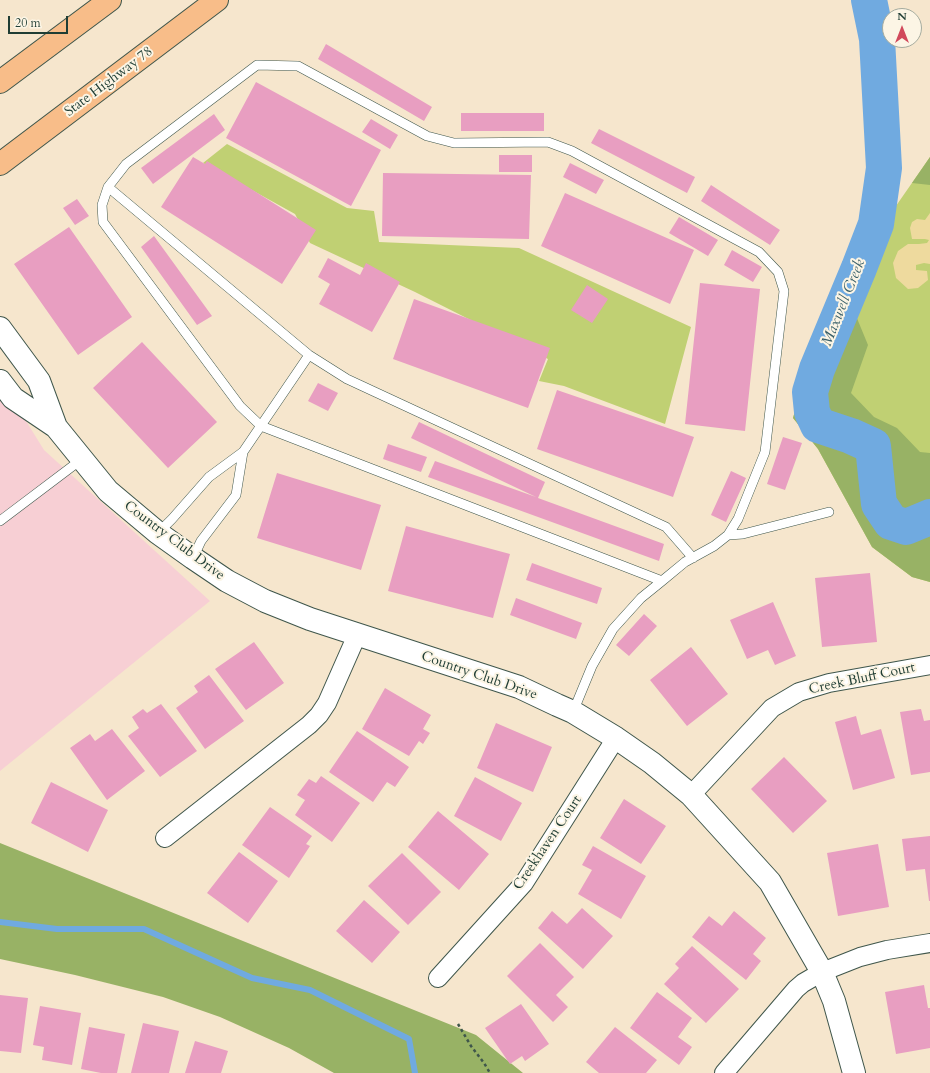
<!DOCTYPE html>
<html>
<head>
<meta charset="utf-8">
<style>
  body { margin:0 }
  #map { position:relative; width:930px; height:1073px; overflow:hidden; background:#f6e6cd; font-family:Cardo,serif }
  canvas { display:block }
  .north { position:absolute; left:882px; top:8px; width:40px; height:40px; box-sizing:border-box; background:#fcf5e5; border:1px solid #a4ab9e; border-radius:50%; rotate:0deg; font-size:11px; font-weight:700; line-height:16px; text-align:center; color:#1f3d34 }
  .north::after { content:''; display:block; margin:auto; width:14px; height:18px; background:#d1495b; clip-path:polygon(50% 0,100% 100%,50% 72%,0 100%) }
  .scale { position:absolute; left:8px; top:16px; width:60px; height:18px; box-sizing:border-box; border:2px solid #1f3d34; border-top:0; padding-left:5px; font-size:12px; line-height:14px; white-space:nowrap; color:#1f3d34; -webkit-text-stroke:3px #fcf5e5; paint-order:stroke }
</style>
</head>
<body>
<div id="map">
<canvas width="930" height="1073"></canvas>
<div class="north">N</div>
<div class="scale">20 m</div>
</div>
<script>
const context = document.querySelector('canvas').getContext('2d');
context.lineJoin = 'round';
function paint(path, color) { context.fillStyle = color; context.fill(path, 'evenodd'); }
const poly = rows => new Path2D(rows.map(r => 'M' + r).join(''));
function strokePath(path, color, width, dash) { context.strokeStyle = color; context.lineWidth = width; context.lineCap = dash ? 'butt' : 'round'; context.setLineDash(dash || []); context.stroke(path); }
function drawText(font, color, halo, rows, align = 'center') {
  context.font = font + ' Cardo,serif'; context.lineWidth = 4; context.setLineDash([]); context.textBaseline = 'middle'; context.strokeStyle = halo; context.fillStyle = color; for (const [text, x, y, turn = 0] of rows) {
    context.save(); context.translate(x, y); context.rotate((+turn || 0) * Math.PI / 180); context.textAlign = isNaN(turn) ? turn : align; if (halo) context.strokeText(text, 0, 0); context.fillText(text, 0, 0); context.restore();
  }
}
paint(poly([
  [0,379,44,450,210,601,0,771]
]), '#f7cfd4');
paint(poly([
  [227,144,347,208,374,211,379,242,519,248,691,327,665,424,564,386,539,381,548,359,415,292,310,243,295,214,203,163],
  [930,157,930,582,912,577,872,547,818,449,793,418,825,308]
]), '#c0d073');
paint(poly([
  [930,157,930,185,912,183],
  [825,308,854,311,868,345,851,393,874,417,897,428,920,452,930,453,930,582,912,577,872,547,818,449,793,418],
  [0,843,476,1035,523,1073,334,1073,289,1048,220,1017,163,997,75,975,0,959]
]), '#98b265');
paint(poly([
  [930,213,930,264,924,263,916,265,916,270,927,271,928,280,918,288,908,289,896,278,893,263,898,251,908,244,919,244,927,243,929,240,925,239,912,239,910,228,912,222,917,219,925,220]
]), '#eeda9e');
strokePath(poly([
  [0,922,57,929,144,929,252,978,310,990,409,1039,415,1073]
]), '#70aae0', 6);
strokePath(poly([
  [869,0,877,39,884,168,876,224,859,268,817,369,810,392,812,412,818,425,851,436,873,446,879,504,891,522,906,527,930,517]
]), '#70aae0', 36);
paint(poly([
  [326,44,432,107,424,121,318,59],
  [256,82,381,150,351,206,226,138],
  [461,113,544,113,544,131,461,131],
  [214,114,225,130,153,184,141,168],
  [371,119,398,135,390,149,362,132],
  [599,129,695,177,687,193,591,143],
  [499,155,532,155,532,172,499,172],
  [193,157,205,164,207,161,316,230,282,284,161,207],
  [570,163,604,180,596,194,563,177],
  [383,173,531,175,529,239,382,236],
  [711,185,780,230,770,245,701,201],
  [565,193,694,250,670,304,541,246],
  [77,199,89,216,75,225,63,208],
  [679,217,718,240,708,256,669,233],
  [69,227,132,317,78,355,14,264],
  [154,236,212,316,197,325,141,247],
  [732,250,762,267,753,282,724,265],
  [328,258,360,275,366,263,400,282,372,332,319,304,330,284,318,277],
  [700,283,760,289,745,431,685,424],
  [587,285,608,299,592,323,571,310],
  [414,299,550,348,528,408,393,359],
  [142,342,217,422,168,468,93,388],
  [318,383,338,393,328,411,308,401],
  [557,390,694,437,673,497,537,449],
  [419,422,545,482,538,498,664,544,659,561,428,477,435,461,536,497,411,438],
  [783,437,802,443,785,490,767,484],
  [388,444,427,457,421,472,383,459],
  [731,471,746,478,726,522,711,515],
  [277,473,381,505,361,570,257,538],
  [406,526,510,554,493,618,388,591],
  [532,563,602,588,597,604,526,580],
  [870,573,877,642,822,647,815,578],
  [516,598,582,623,576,639,510,615],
  [773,602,796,656,775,665,768,650,747,659,730,620],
  [644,614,657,626,629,656,616,645],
  [254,642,284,683,246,710,215,669],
  [691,647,728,694,687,726,650,680],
  [209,675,244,721,205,749,176,708,198,692,194,686],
  [385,688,431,715,423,729,430,733,423,744,419,741,409,756,362,729],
  [161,704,197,751,160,777,128,736,139,728,132,717,143,709,147,713],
  [921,709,924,721,930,720,930,772,911,775,900,712],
  [856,716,861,735,881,729,895,778,853,790,835,722],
  [496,723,552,747,533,792,477,768],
  [112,729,145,771,107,800,70,748,90,734,95,741],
  [357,731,409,767,395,787,387,782,373,802,329,772],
  [784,757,827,801,793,833,751,789],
  [321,776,360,803,332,842,295,815,305,800,297,795,309,779,316,783],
  [475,777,522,803,501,841,454,816],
  [51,782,108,810,88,852,31,823],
  [624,799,666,826,641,864,600,838],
  [270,807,312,836,306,844,310,846,289,878,242,845],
  [438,811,489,854,459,890,408,847],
  [930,836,930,901,929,901,925,869,906,871,902,839],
  [878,844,889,907,838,916,827,853],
  [593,846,646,876,621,919,578,894,592,870,582,865],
  [239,852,278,881,248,923,207,893],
  [402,853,441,892,408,925,368,886],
  [364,900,400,932,372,963,336,931],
  [582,908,613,936,583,969,538,928,552,911,567,924],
  [734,911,766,938,753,954,761,961,746,980,692,937,709,916,722,926],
  [540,943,574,977,556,995,568,1007,553,1022,507,976],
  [692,946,739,989,706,1023,664,984,679,968,675,964],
  [924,985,928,1008,930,1008,930,1048,896,1054,885,992],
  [657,992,692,1018,678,1037,692,1047,679,1065,630,1028],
  [0,995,28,998,21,1053,0,1051],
  [521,1004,549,1044,525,1061,522,1056,510,1064,485,1028],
  [40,1006,81,1013,72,1065,42,1060,44,1047,33,1045],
  [143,1023,179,1031,169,1073,131,1073],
  [89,1027,125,1034,117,1073,101,1073,81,1069],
  [615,1027,657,1060,646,1073,599,1073,586,1062],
  [195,1041,228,1051,221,1073,185,1073]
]), '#e89ec1');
const service = poly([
  [108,187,309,355,347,379,666,527,693,558],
  [0,521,82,459],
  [158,533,172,519,209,477,243,452,309,355],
  [728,535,743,534,829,512],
  [193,558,201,541,236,495,243,452],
  [573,712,592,666,613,629,641,598,662,581,685,562,714,546,728,535,738,519,765,452,784,291,778,272,759,252,572,151,548,142,454,143,427,136,298,66,257,65,126,164,108,187,102,205,103,222,240,406,261,426,662,581]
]);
const minor = poly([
  [691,795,772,708,799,692,829,683,930,665],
  [165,838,309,725,319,715,327,703,357,635],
  [438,978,524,883,616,738],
  [724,1073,796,989,803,983,822,972,860,957,887,950,930,943]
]);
const tertiary = poly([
  [0,328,39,381,56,427,108,491,158,533,193,558,227,581,265,601,310,619,519,687,557,705,573,712,616,738,652,763,691,795,770,882,822,972,834,1001,854,1073],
  [0,381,13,398,56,427]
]);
const primary = poly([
  [0,82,110,0],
  [0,164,217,0]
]);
strokePath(service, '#3f564b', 10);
strokePath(minor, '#3f564b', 20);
strokePath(tertiary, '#3f564b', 24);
strokePath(primary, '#3f564b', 24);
strokePath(poly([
  [458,1024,471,1046,484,1063,490,1073]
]), '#3f564b', 2.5, [3, 3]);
strokePath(service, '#fff', 9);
strokePath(minor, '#fff', 18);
strokePath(tertiary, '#fff', 22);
strokePath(primary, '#f8bd89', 22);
drawText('14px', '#1f3d34', '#fcf5e5', [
  ["State Highway 78",109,82,-37],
  ["Country Club Drive",174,541,37],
  ["Country Club Drive",479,676,19],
  ["Creek Bluff Court",862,679,-12],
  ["Creekhaven Court",548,843,-56]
]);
drawText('italic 15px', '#375e68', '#fcf5e5', [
  ["Maxwell Creek",844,303,-68]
]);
</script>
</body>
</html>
